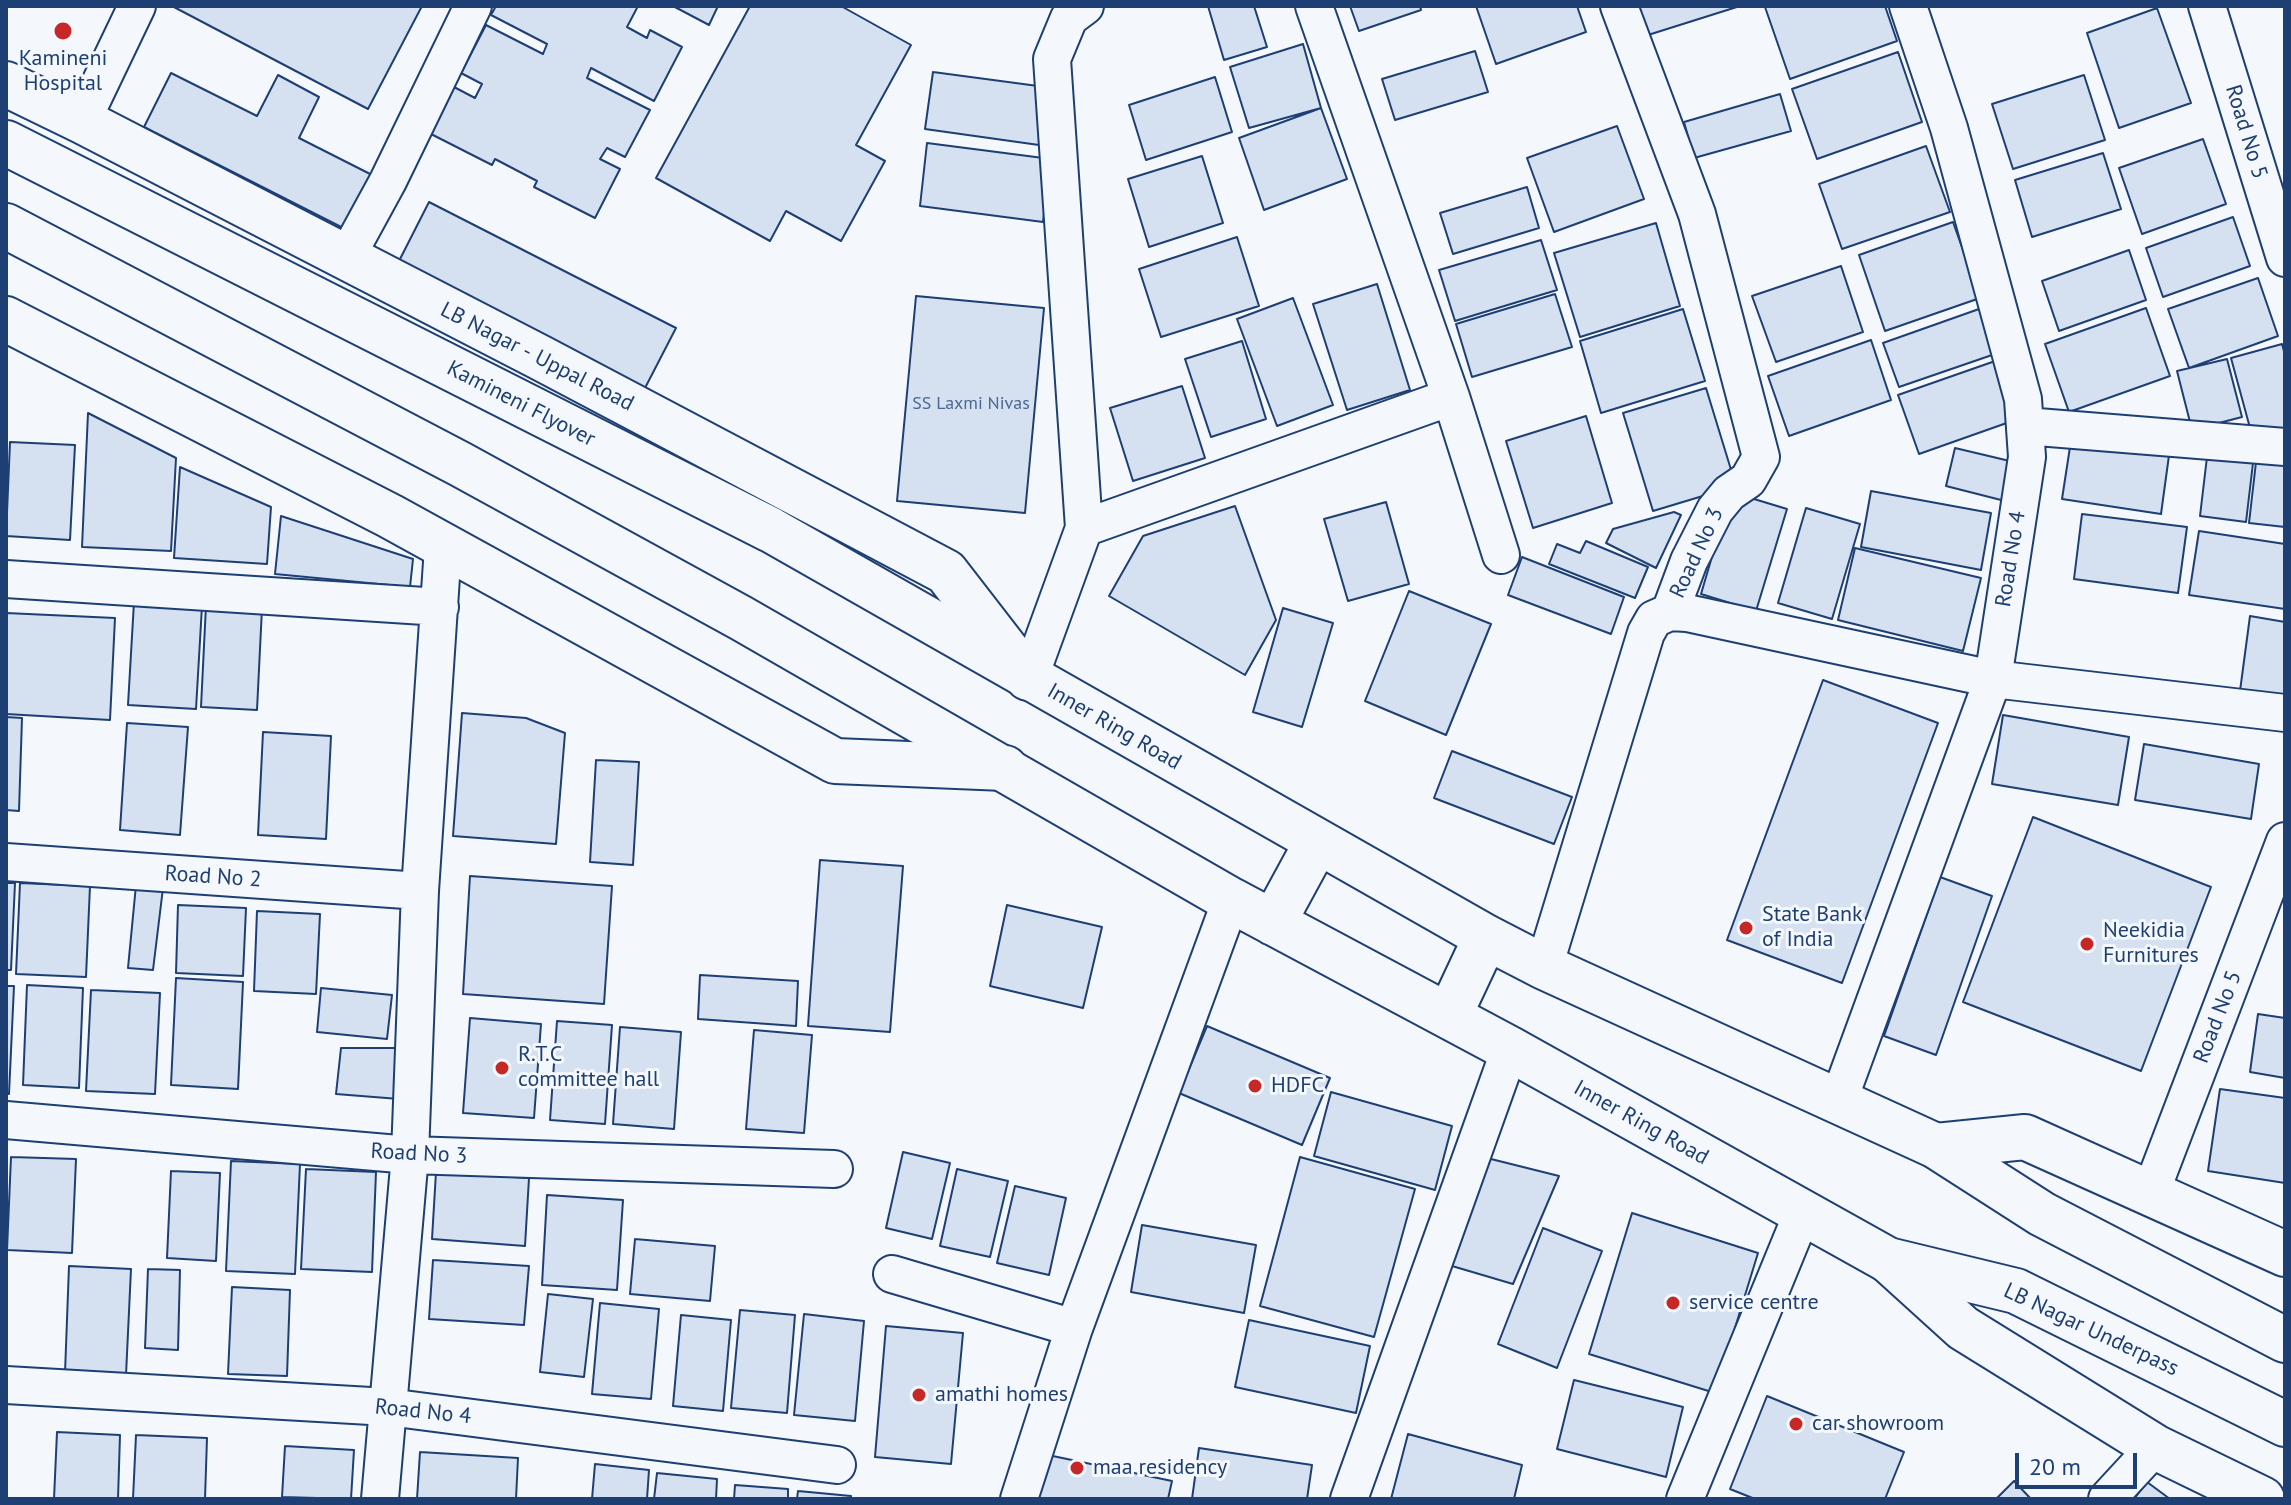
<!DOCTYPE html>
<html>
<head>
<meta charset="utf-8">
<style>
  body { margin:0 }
  #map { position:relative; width:2291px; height:1505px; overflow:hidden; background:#f4f7fb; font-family:"PT Sans",sans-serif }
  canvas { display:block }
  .frame { position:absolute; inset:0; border:8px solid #1d3f73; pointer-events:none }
  .scale { position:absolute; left:2015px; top:1453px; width:122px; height:36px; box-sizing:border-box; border:4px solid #1d3f73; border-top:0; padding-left:10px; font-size:24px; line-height:28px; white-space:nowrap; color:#1d3f73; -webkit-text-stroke:6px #f4f7fb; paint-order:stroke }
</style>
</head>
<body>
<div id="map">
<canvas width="2291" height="1505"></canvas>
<div class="frame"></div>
<div class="scale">20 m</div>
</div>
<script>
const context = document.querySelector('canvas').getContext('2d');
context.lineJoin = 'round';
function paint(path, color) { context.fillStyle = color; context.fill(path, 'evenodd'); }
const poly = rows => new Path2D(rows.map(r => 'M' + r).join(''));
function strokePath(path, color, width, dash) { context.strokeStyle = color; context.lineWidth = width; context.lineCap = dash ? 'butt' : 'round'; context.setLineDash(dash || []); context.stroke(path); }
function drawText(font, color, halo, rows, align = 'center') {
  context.font = font + ' "PT Sans",sans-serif'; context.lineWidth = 6; context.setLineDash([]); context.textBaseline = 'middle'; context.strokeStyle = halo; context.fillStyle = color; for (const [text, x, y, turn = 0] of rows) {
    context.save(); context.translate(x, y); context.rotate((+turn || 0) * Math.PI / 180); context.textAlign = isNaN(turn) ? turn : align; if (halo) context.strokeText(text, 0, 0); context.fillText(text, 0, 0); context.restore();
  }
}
const building = poly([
  [172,6,422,6,368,109,172,6],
  [496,6,638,6,627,27,647,38,650,30,682,47,654,101,591,68,587,78,650,110,625,157,607,148,600,159,620,169,595,218,534,187,537,181,495,159,492,165,431,134,454,87,475,98,482,84,461,73,486,25,543,54,547,44,491,15,496,6],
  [673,6,718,6,709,25,673,6],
  [750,6,841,6,911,45,856,145,885,161,841,241,786,211,770,241,656,178,750,6],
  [1208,6,1254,6,1267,47,1224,60,1208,6],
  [1350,6,1420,6,1421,10,1359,31,1350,6],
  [1476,6,1577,6,1586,32,1496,64,1476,6],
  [1639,6,1740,6,1648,35,1639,6],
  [1885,6,1897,41,1790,79,1765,7,1885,6],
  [2157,8,2191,103,2119,128,2087,33,2157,8],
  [1303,44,1321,108,1249,128,1230,67,1303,44],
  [1475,51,1488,92,1395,120,1382,79,1475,51],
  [1898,52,1922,122,1817,159,1792,89,1898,52],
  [933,72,1053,88,1046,146,925,129,933,72],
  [171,73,257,116,278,75,319,97,299,138,378,178,351,232,144,127,171,73],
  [2084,75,2105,140,2013,169,1992,104,2084,75],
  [1215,77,1232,132,1146,160,1129,105,1215,77],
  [1780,94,1791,131,1694,158,1684,122,1780,94],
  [1321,108,1347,179,1264,210,1239,138,1321,108],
  [1617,126,1644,199,1554,232,1527,158,1617,126],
  [2203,139,2226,204,2142,234,2119,168,2203,139],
  [927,143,1051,159,1043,222,920,206,927,143],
  [1926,146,1950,212,1842,249,1819,184,1926,146],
  [2103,153,2121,209,2032,237,2015,180,2103,153],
  [1202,156,1223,223,1149,247,1128,179,1202,156],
  [1527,187,1539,228,1453,254,1440,213,1527,187],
  [429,202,676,328,645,388,398,263,429,202],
  [2233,217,2250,266,2163,297,2146,248,2233,217],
  [1953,222,1980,298,1885,331,1859,255,1953,222],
  [1656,223,1680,306,1580,337,1554,253,1656,223],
  [1237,237,1259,306,1161,337,1139,269,1237,237],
  [1541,240,1557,290,1455,321,1439,270,1541,240],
  [2129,250,2146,300,2059,331,2042,281,2129,250],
  [1841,266,1863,332,1776,362,1752,296,1841,266],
  [2258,278,2278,336,2189,368,2168,309,2258,278],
  [1377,284,1410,390,1347,410,1313,304,1377,284],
  [1555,294,1572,347,1472,377,1456,324,1555,294],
  [916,296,1044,308,1025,513,897,501,916,296],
  [1293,298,1333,405,1277,426,1237,319,1293,298],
  [2146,308,2170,376,2069,412,2045,344,2146,308],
  [1683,309,1705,381,1601,413,1580,341,1683,309],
  [1979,309,1995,354,1899,387,1883,343,1979,309],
  [1871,340,1891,400,1789,436,1768,376,1871,340],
  [1242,341,1266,419,1211,437,1185,359,1242,341],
  [2282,344,2285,355,2285,430,2253,439,2231,358,2282,344],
  [2227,359,2242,417,2192,430,2177,371,2227,359],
  [1998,360,2018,419,1919,454,1898,395,1998,360],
  [1182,386,1205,458,1133,481,1110,408,1182,386],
  [1706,388,1736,486,1653,511,1623,413,1706,388],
  [88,413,176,458,171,551,82,547,88,413],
  [1586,416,1612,503,1533,528,1506,441,1586,416],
  [2072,434,2170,448,2161,514,2062,499,2072,434],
  [10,442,75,445,70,540,6,536,10,442],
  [1955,448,2014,462,2005,501,1946,486,1955,448],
  [2207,457,2253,463,2246,522,2200,516,2207,457],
  [2256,462,2285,465,2285,527,2249,523,2256,462],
  [180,467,271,507,267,564,174,558,180,467],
  [1871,491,1991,513,1981,570,1861,547,1871,491],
  [1731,492,1787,509,1756,611,1701,594,1731,492],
  [1386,502,1409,584,1348,601,1324,519,1386,502],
  [1235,506,1276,620,1245,675,1109,596,1143,536,1235,506],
  [1806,508,1860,524,1832,619,1778,603,1806,508],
  [1674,512,1681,515,1656,568,1606,543,1613,529,1674,512],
  [2082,514,2187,527,2178,593,2074,579,2082,514],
  [281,516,413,559,410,587,275,574,281,516],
  [2199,531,2285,544,2285,609,2189,595,2199,531],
  [1586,541,1648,567,1635,598,1549,564,1557,544,1580,553,1586,541],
  [1855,548,1981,578,1963,651,1838,620,1855,548],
  [1522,557,1624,597,1611,634,1508,595,1522,557],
  [1409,591,1491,624,1446,735,1365,701,1409,591],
  [134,602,202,606,196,709,128,705,134,602],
  [206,605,262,608,257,710,201,707,206,605],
  [1283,608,1333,623,1302,727,1253,712,1283,608],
  [6,613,115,618,110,720,6,714,6,613],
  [2250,616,2285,622,2285,698,2240,691,2250,616],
  [1823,680,1938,723,1842,983,1727,940,1823,680],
  [462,713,526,718,565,733,556,844,453,836,462,713],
  [2003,715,2129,737,2118,805,1992,784,2003,715],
  [6,717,22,718,19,811,6,810,6,717],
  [127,723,188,727,180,835,120,830,127,723],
  [263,732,331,736,326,839,258,835,263,732],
  [2144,744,2259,764,2251,819,2135,800,2144,744],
  [1452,751,1572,797,1554,844,1434,798,1452,751],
  [596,760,639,762,633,865,590,862,596,760],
  [2033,817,2211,887,2141,1071,1963,1002,2033,817],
  [820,860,903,866,890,1032,808,1026,820,860],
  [470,876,612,886,604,1004,463,994,470,876],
  [1940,877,1992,896,1936,1055,1884,1036,1940,877],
  [6,883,15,883,11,970,6,970,6,883],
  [20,883,90,886,86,977,16,974,20,883],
  [136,885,163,888,153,970,128,968,136,885],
  [178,905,246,908,243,976,176,973,178,905],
  [1007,905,1102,927,1083,1008,990,986,1007,905],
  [257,911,320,914,316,994,254,991,257,911],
  [700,975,798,981,796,1026,698,1019,700,975],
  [176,978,243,982,238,1089,171,1085,176,978],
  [27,985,83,988,79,1088,23,1085,27,985],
  [6,986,14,986,9,1094,6,1093,6,986],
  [321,988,392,995,387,1039,317,1032,321,988],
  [91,990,160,993,155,1094,86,1091,91,990],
  [2258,1014,2285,1018,2285,1078,2250,1072,2258,1014],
  [470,1018,541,1024,534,1118,463,1113,470,1018],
  [557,1021,612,1025,605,1124,550,1120,557,1021],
  [1207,1026,1330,1078,1302,1145,1179,1093,1207,1026],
  [620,1027,681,1032,674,1129,613,1124,620,1027],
  [754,1030,812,1035,804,1133,746,1129,754,1030],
  [341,1048,398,1048,399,1099,336,1094,341,1048],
  [2220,1089,2285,1098,2285,1183,2208,1171,2220,1089],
  [1331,1092,1452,1126,1435,1190,1314,1156,1331,1092],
  [903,1152,950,1163,932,1239,886,1228,903,1152],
  [11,1157,76,1159,72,1253,7,1250,11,1157],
  [1300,1157,1415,1189,1374,1337,1260,1306,1300,1157],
  [1487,1158,1559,1176,1513,1284,1452,1266,1487,1158],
  [231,1161,300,1164,295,1274,226,1271,231,1161],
  [306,1169,376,1172,372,1272,301,1269,306,1169],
  [957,1169,1008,1181,990,1257,940,1246,957,1169],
  [171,1171,220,1173,216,1261,167,1258,171,1171],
  [436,1172,529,1178,525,1246,432,1239,436,1172],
  [1015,1186,1066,1198,1049,1275,997,1263,1015,1186],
  [547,1195,623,1200,617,1290,542,1285,547,1195],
  [1632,1213,1758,1253,1715,1393,1589,1354,1632,1213],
  [1142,1225,1256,1245,1244,1313,1131,1292,1142,1225],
  [1543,1228,1602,1251,1557,1368,1498,1344,1543,1228],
  [635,1239,715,1246,710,1301,630,1294,635,1239],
  [433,1260,529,1266,524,1325,429,1319,433,1260],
  [69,1266,131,1269,126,1375,65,1373,69,1266],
  [148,1269,180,1270,178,1350,145,1348,148,1269],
  [232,1287,290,1290,287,1376,228,1374,232,1287],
  [548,1294,593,1299,584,1377,540,1372,548,1294],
  [600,1303,659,1309,651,1399,592,1394,600,1303],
  [740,1310,795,1315,787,1413,731,1408,740,1310],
  [804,1314,864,1321,855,1421,794,1415,804,1314],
  [681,1315,731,1320,723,1411,673,1406,681,1315],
  [1249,1320,1370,1346,1356,1413,1235,1387,1249,1320],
  [886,1326,963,1333,951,1464,875,1457,886,1326],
  [1574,1380,1683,1407,1666,1477,1557,1449,1574,1380],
  [1767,1396,1904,1452,1885,1499,1755,1499,1730,1489,1767,1396],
  [57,1432,120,1435,118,1499,54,1499,57,1432],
  [1408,1434,1522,1465,1514,1499,1391,1499,1408,1434],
  [136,1435,207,1438,205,1499,133,1499,136,1435],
  [285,1446,354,1450,351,1499,282,1497,285,1446],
  [1199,1448,1312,1465,1307,1499,1192,1499,1199,1448],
  [420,1452,518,1458,516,1499,417,1499,420,1452],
  [1048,1455,1172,1481,1168,1499,1038,1499,1048,1455],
  [595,1464,649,1470,647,1499,592,1499,595,1464],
  [657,1473,717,1479,716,1499,654,1499,657,1473],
  [2014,1481,2031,1499,1996,1499,2014,1481],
  [2147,1482,2170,1499,2134,1499,2147,1482],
  [735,1485,788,1489,788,1499,734,1499,735,1485],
  [798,1491,851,1496,851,1499,797,1499,798,1491]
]);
paint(building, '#d5e0f0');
strokePath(building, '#1d3f73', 2);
const street = poly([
  [1314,6,1451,397,1501,555],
  [1619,6,1697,214,1761,457,1748,480,1729,493,1715,510,1689,561,1670,612],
  [2207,6,2285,258],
  [82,121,137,6],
  [346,258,388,181,473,6],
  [2025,426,2285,447],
  [1084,528,1451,397],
  [6,579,440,607],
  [1029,679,1084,528,1052,59,1069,18,1085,6],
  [6,862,420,891],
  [1544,967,1646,633,1654,619,1670,612,1687,613,1993,679,2285,713],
  [1838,1102,1993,679,2027,457,2023,399,1949,128,1908,6],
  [6,1120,410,1155,834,1169],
  [2151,1192,2285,841],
  [892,1274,1074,1328],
  [6,1385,388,1407,837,1465],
  [380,1499,410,1155,420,891,443,547],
  [1019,1499,1074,1328,1231,900],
  [1349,1499,1510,1049],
  [1685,1499,1802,1214],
  [2107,1499,2155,1447]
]);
const secondary = poly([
  [6,84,82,121,541,358,946,572,1028,678],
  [6,319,390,516,835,761,1005,768]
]);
const primary = poly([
  [1936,1146,2025,1137,2285,1254],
  [1888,1260,1963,1328,2155,1447,2262,1499]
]);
const highway = poly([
  [6,143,771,530,1486,937,1544,967,1936,1146,2042,1214,2285,1340],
  [6,226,460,464,741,618,1231,900,1510,1049,1888,1260,2016,1291,2285,1424],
  [1273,923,1317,842],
  [1449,1016,1486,937]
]);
strokePath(street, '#1d3f73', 40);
strokePath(secondary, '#1d3f73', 48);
strokePath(primary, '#1d3f73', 48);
strokePath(highway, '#1d3f73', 48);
strokePath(street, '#f4f7fb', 36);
strokePath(secondary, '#f4f7fb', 44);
strokePath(primary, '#f4f7fb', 44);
strokePath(highway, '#f4f7fb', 44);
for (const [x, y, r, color] of [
  [63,31,10,"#c62828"],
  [1746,928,8,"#c62828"],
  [2087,944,8,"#c62828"],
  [502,1068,8,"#c62828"],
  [1255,1086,8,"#c62828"],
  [1673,1303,8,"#c62828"],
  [919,1395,8,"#c62828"],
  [1796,1424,8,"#c62828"],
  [1077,1468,8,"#c62828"]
]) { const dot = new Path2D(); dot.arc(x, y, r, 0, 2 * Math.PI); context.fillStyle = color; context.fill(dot); strokePath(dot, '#f4f7fb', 3); }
drawText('18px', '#4b6792', null, [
  ["SS Laxmi Nivas",971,404]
]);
drawText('22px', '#1d3f73', '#f4f7fb', [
  ["Kamineni",63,59,"center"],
  ["Hospital",63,84,"center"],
  ["State Bank",1762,915],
  ["of India",1762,940],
  ["Neekidia",2103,931],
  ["Furnitures",2103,956],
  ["R.T.C",518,1055],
  ["committee hall",518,1080],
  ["HDFC",1271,1086],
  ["service centre",1689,1303],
  ["amathi homes",935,1395],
  ["car showroom",1812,1424],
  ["maa residency",1093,1468]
], 'left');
drawText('22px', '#1d3f73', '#f4f7fb', [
  ["Road No 5",2246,132,73],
  ["LB Nagar - Uppal Road",537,357,27],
  ["Kamineni Flyover",521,404,27],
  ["Road No 3",1697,553,-65],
  ["Road No 4",2011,559,-81],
  ["Inner Ring Road",1114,727,30],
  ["Road No 2",213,877,4],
  ["Road No 5",2218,1017,-69],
  ["Inner Ring Road",1641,1123,29],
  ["Road No 3",419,1154,3],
  ["LB Nagar Underpass",2091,1330,25],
  ["Road No 4",423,1412,6]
]);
</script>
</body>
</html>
